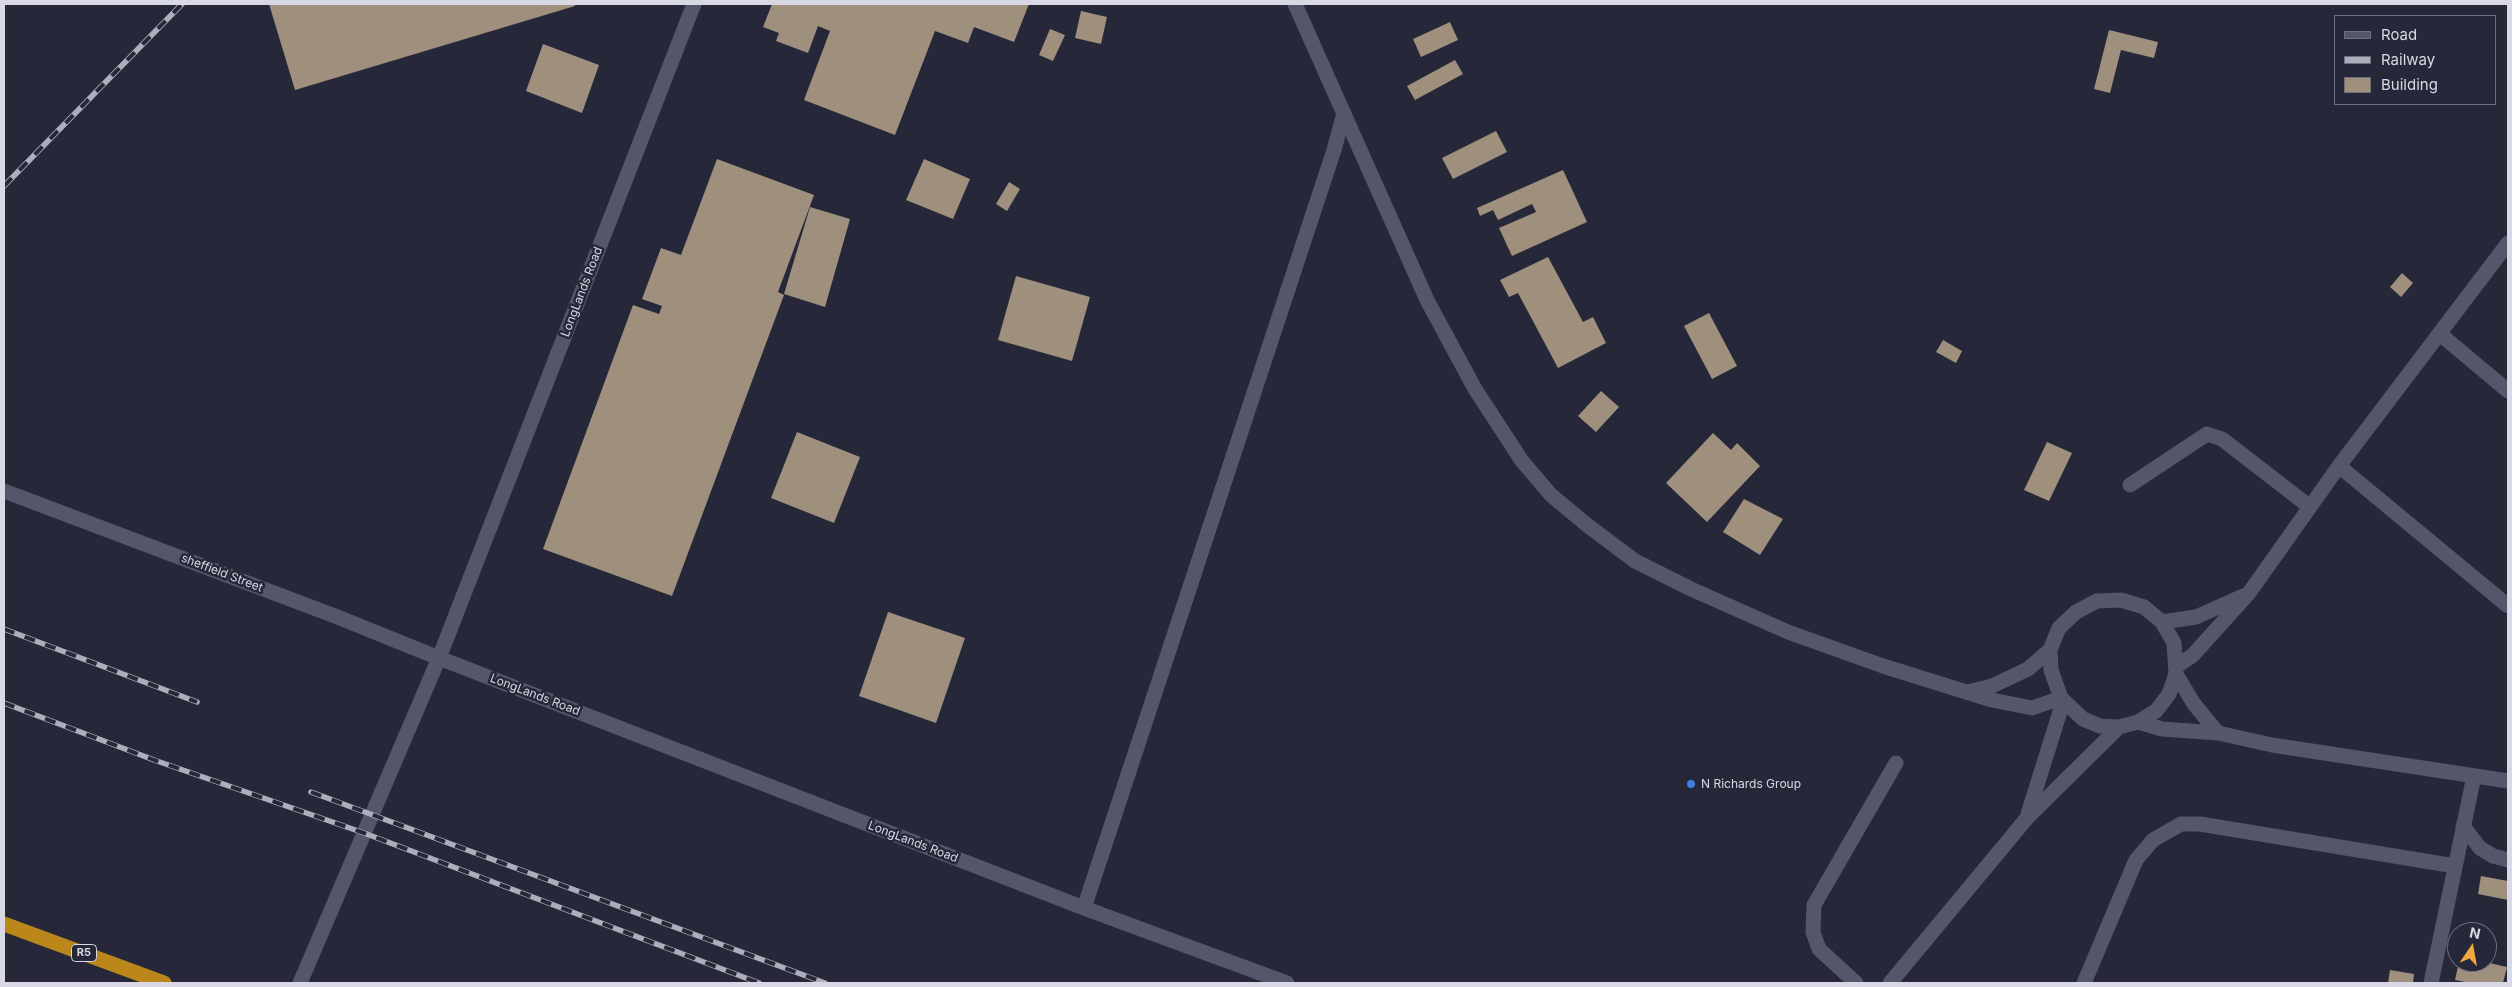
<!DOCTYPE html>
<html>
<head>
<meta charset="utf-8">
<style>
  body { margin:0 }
  #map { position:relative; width:2512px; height:987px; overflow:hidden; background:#262839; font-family:Inter,sans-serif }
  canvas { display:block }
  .frame { position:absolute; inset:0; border:5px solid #d8d9e5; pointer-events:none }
  .legend { position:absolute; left:2334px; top:15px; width:162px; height:90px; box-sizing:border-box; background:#262839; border:1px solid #6d6f7e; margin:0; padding:6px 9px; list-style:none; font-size:15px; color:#d8d9e5 }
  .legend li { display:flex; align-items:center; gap:10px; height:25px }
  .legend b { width:25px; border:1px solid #6d6f7e }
  .north { position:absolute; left:2447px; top:922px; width:50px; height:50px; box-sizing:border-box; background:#262839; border:1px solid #6d6f7e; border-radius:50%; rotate:12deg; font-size:14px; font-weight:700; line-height:20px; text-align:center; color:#d8d9e5 }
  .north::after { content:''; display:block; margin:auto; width:18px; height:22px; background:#eea83c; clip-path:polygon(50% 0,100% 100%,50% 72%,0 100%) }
</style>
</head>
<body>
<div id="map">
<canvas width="2512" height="987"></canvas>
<div class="frame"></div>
<ul class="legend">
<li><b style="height:6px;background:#545669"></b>Road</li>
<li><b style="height:6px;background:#adaebb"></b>Railway</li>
<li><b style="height:14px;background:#9e907d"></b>Building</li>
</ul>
<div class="north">N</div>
</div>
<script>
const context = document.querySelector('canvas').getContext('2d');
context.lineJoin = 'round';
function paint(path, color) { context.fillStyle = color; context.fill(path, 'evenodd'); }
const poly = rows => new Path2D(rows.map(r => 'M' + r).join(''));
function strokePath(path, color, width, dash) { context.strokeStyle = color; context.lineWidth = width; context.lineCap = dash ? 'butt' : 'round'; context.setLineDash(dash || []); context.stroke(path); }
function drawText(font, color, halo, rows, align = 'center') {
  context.font = font + ' Inter,sans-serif'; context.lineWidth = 5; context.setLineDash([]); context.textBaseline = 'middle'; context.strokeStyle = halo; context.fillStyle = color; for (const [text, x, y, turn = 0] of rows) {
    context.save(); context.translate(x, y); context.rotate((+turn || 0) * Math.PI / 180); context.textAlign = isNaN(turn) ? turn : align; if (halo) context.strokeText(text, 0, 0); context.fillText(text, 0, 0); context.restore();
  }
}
paint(poly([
  [269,4,574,4,575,6,295,90],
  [772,4,1029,4,1014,42,974,27,968,43,935,31,895,135,804,100,830,31,818,26,808,53,776,41,779,33,763,27],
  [1081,11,1107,17,1101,44,1075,38],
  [1450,22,1458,40,1421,57,1413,39],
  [1050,29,1065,35,1053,61,1039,55],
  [2109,30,2158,42,2154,58,2121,50,2110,93,2094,89],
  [543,44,599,65,582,113,526,91],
  [1455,60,1463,74,1415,100,1407,86],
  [1496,131,1507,152,1453,179,1442,158],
  [717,159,814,195,778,292,784,295,672,596,543,549,633,305,659,314,662,306,642,299,661,248,681,255],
  [924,159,970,179,953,219,906,200],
  [1563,170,1587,222,1512,256,1499,228,1536,212,1532,204,1498,220,1493,210,1480,216,1477,208],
  [1009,182,1020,189,1007,211,996,204],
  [810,207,850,219,825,307,784,294],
  [1548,257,1583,322,1593,317,1606,343,1558,368,1518,293,1509,297,1500,280],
  [2402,273,2413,283,2401,297,2390,287],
  [1016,276,1090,297,1072,361,998,340],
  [1709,313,1737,366,1712,379,1684,326],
  [1943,340,1962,351,1956,363,1936,352],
  [1601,391,1619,407,1596,432,1578,416],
  [797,432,860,457,834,523,771,498],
  [1713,433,1731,450,1737,443,1760,466,1707,522,1666,483],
  [2047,442,2072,453,2049,501,2024,490],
  [1744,499,1783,519,1760,555,1723,532],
  [888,612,965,638,936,723,859,696],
  [2481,876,2508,881,2508,900,2478,894],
  [2459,962,2485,962,2507,967,2503,983,2470,983,2455,980],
  [2390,970,2414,974,2413,983,2388,983]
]), '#9e907d');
strokePath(poly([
  [694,4,439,658,1084,908,1287,983],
  [1295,4,1427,300,1475,389,1522,461,1551,495,1587,525,1635,561,1691,589,1788,632,1883,666,1992,700,2032,708,2061,698],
  [2440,334,2508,391],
  [2339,466,2508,606],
  [2130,485,2207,434,2222,439,2310,507],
  [4,491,335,616,439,658,300,983],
  [2162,622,2196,617,2243,596],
  [2177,666,2193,655,2249,593,2339,466,2508,243],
  [2176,674,2169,694,2156,711,2138,722,2119,727,2100,726,2083,719,2061,698,2051,670,2050,650,2059,628,2076,612,2097,601,2121,600,2144,607,2162,622,2174,643,2176,674,2194,704,2218,733],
  [1968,692,1992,686,2028,669,2050,650],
  [2138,722,2162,729,2218,733,2272,745,2508,781],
  [2028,814,2063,702],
  [2463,826,2480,848,2493,856,2508,860],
  [1084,908,1334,150,1344,113],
  [1856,983,1819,949,1813,932,1814,905,1896,763],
  [1890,983,2027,818,2119,727],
  [2084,983,2136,860,2153,840,2181,824,2200,824,2455,866],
  [2431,983,2474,776]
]), '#545669', 15);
strokePath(poly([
  [4,924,164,983]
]), '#bb871a', 15);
const rail = poly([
  [4,186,182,4],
  [4,629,197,702],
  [4,703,154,760,364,833,759,983],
  [311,792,825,983]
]);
strokePath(rail, '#adaebb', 5.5);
strokePath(rail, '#262839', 4, [11]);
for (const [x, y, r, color] of [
  [1691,784,5,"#3f7fe0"]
]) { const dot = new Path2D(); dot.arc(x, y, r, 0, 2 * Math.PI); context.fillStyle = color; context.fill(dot); strokePath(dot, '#262839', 2); }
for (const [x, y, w] of [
  [84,953,25]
]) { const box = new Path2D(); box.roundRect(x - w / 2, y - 8.5, w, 17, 4); context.fillStyle = '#262839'; context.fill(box); strokePath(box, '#d8d9e5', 1); }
drawText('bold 11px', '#d8d9e5', null, [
  ["R5",84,953]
]);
drawText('12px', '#d8d9e5', '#262839', [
  ["LongLands Road",582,292,-69],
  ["sheffield Street",222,573,21],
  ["LongLands Road",535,695,21],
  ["LongLands Road",913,842,21]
]);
drawText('12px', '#d8d9e5', '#262839', [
  ["N Richards Group",1701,784]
], 'left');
</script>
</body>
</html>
